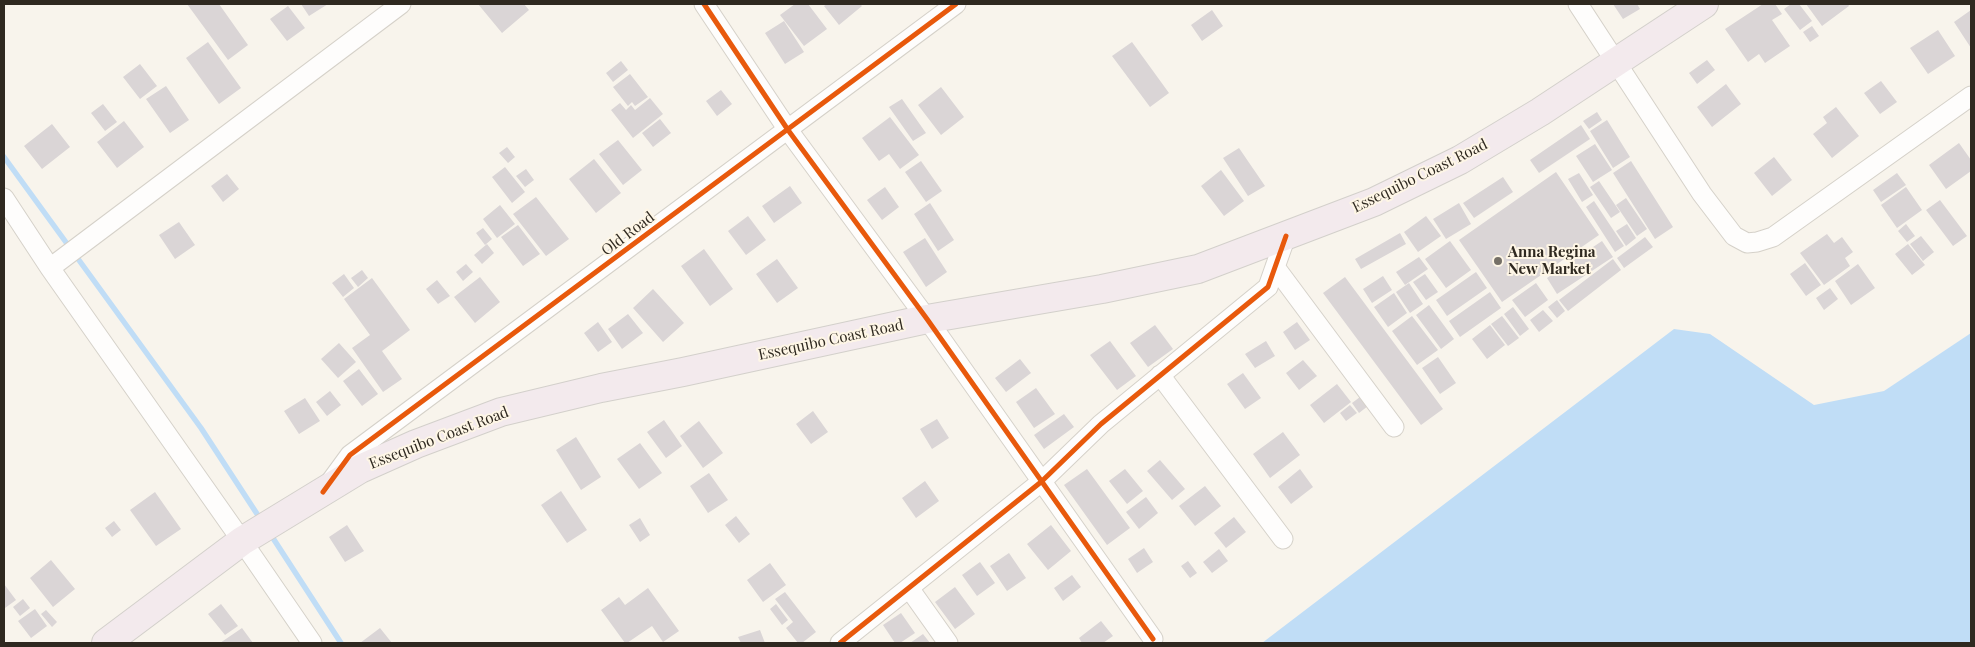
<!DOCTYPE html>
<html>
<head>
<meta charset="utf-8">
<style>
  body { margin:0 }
  #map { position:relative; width:1975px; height:647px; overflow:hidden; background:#f8f4ec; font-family:"Playfair Display",serif }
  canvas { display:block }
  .frame { position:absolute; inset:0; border:5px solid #2f2920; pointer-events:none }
</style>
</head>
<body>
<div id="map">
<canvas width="1975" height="647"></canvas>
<div class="frame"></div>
</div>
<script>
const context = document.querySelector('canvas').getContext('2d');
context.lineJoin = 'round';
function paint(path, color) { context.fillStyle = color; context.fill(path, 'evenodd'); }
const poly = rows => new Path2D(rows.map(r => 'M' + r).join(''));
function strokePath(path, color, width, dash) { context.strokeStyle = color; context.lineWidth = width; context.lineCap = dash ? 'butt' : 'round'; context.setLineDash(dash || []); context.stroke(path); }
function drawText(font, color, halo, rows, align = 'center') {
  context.font = font + ' "Playfair Display",serif'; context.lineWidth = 4; context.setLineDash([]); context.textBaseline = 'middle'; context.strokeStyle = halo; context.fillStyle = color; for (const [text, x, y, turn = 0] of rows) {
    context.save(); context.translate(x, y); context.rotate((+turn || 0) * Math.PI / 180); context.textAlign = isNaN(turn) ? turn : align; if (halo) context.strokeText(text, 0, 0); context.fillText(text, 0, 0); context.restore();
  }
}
paint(poly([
  [1674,329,1710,334,1814,405,1884,391,1971,333,1971,643,1262,643]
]), '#c0ddf6');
strokePath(poly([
  [4,157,201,428,261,520],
  [269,532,341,643]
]), '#c0ddf6', 5.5);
paint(poly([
  [187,4,219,4,248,45,228,60],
  [301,4,328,4,309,16],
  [478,4,524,4,529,10,502,33],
  [795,4,808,4,827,29,804,46,780,15],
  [827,4,860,4,862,6,839,25,824,6],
  [1613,4,1637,4,1640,9,1623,19],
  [1763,4,1775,4,1782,14,1772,20,1790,46,1765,63,1759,54,1748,62,1725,29],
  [1791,4,1799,4,1812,21,1800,30,1784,9],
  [1806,4,1848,4,1849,6,1822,26],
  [288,6,305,28,287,41,270,19],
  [1212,10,1223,26,1202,41,1191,25],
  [1971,10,1971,48,1954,22],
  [784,21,804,52,785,64,765,33],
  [1812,26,1819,36,1810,42,1803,32],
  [1938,30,1955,56,1928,74,1910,48],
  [208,42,241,88,219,104,186,58],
  [1132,42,1169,93,1150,107,1112,56],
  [1707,60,1715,70,1697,84,1689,73],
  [621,61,628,70,613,82,606,73],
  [140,64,157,86,140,99,123,77],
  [630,74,648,97,635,106,632,102,628,106,613,87],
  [1881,81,1897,102,1880,114,1864,93],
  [1726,84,1741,104,1712,127,1697,107],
  [166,86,189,120,170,133,146,99],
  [941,87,964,117,941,135,918,105],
  [721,90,732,104,717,116,706,101],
  [650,98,663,114,633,138,611,110,620,103,626,110,631,105,635,110],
  [902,99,926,133,913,141,889,107],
  [103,104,117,122,105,131,91,113],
  [1836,107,1859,136,1832,158,1813,134,1827,123,1823,117],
  [1597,112,1602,120,1589,129,1583,121],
  [890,117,919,155,900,169,889,154,879,161,862,138],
  [660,119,671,133,653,147,642,133],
  [1607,120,1630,157,1613,168,1590,131],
  [124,121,144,147,117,168,97,142],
  [52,124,70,147,42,169,24,146],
  [1581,125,1590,139,1539,173,1530,160],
  [618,140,642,170,623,185,599,154],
  [1959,143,1971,160,1971,171,1946,189,1929,165],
  [1595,144,1612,170,1593,182,1576,156],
  [507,147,515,157,508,163,499,153],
  [1239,148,1265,186,1248,196,1223,158],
  [1774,157,1792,180,1772,196,1754,173],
  [594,159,621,193,596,213,569,179],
  [921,161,942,191,926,202,905,172],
  [1631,161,1673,227,1655,239,1613,173],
  [505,167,525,192,512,203,492,177],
  [526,169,534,180,525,187,516,176],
  [1221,170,1244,201,1224,216,1201,186],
  [1556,172,1599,235,1502,302,1459,240],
  [1579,173,1593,195,1582,202,1568,179],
  [1897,173,1906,185,1881,202,1873,190],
  [227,174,239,189,223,202,211,186],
  [1503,177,1513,192,1474,218,1463,203],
  [1599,181,1620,212,1611,218,1590,187],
  [790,186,802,203,774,223,762,206],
  [885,187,899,207,882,220,867,200],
  [1906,187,1922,210,1897,228,1881,205],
  [536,197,569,239,546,256,513,214],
  [1626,198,1647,229,1637,236,1616,205],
  [1940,200,1967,236,1953,246,1926,210],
  [1594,201,1624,246,1615,252,1586,207],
  [930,203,954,240,938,251,914,214],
  [1459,203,1471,224,1446,239,1433,219],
  [500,205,515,224,497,238,483,219],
  [748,216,766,240,746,255,728,231],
  [1426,216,1441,236,1418,252,1404,232],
  [179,222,195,245,175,259,159,235],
  [1627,224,1636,238,1626,246,1616,231],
  [1906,224,1915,236,1907,242,1898,231],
  [518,225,540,254,523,266,501,237],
  [483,228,492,239,485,245,476,233],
  [1400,233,1406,244,1361,269,1355,259],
  [1827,234,1834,243,1842,237,1853,252,1845,258,1850,266,1824,285,1800,253],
  [1921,236,1934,252,1923,261,1910,244],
  [1645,237,1653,247,1624,268,1617,258],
  [925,238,947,272,926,287,903,252],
  [1450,241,1471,270,1446,288,1425,259],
  [1602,241,1613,257,1557,294,1547,278],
  [487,244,494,253,482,264,474,255],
  [1908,244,1925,265,1912,275,1895,254],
  [704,249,733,289,710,306,681,266],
  [1419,257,1428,269,1405,285,1396,272],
  [777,259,798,288,777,303,756,274],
  [1613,259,1621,270,1568,311,1559,300],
  [1805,263,1821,285,1806,296,1790,274],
  [466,264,473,272,463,281,456,272],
  [1858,264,1875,288,1851,305,1835,281],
  [362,270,368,278,358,287,351,278],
  [1476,272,1487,288,1447,316,1436,300],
  [344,274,354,288,343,297,332,283],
  [1425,274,1438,292,1426,300,1413,282],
  [1383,276,1392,290,1372,303,1363,289],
  [480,277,500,302,475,323,454,297],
  [1345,277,1443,409,1421,425,1323,293],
  [372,278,410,330,382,351,402,379,383,392,352,348,370,335,344,299],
  [437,280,450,296,438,304,426,289],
  [1409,283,1423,304,1410,313,1396,292],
  [1536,283,1548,300,1525,317,1512,300],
  [1830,288,1838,299,1824,310,1816,298],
  [653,289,684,323,663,342,633,308],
  [1490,292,1501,308,1460,337,1449,321],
  [1394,293,1407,313,1388,327,1374,307],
  [1557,300,1565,311,1557,318,1548,307],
  [1429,305,1454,339,1441,349,1416,315],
  [1513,307,1529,329,1520,336,1504,314],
  [1543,310,1553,321,1539,332,1530,320],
  [628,314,643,333,622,349,608,329],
  [1412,316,1438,350,1417,365,1392,331],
  [1502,316,1519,338,1508,346,1491,324],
  [598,322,612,342,598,352,584,333],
  [1297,322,1310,340,1295,350,1283,332],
  [1155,325,1173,349,1148,367,1130,343],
  [1490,325,1505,345,1487,359,1472,339],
  [1110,341,1136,376,1117,390,1090,355],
  [1266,341,1275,356,1255,368,1245,354],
  [339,343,356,362,338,378,321,359],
  [1438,357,1456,383,1440,394,1422,368],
  [1020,359,1031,373,1006,392,995,378],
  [1303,360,1317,376,1299,390,1286,373],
  [359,369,378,394,362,406,343,381],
  [1243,373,1261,398,1245,409,1227,384],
  [1337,384,1351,402,1324,423,1310,405],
  [1036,388,1055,414,1034,428,1016,402],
  [330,391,341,405,327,416,316,402],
  [1360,397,1368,406,1359,413,1352,403],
  [305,398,320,421,299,434,284,411],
  [1350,405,1357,413,1346,421,1340,413],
  [813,411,828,432,811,444,796,424],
  [1064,414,1074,427,1044,449,1034,435],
  [937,419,949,438,932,449,920,429],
  [664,420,682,446,666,458,647,432],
  [699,421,723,453,703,468,680,436],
  [1283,432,1300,455,1270,478,1253,454],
  [576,437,601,477,581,490,556,450],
  [640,443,662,473,639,489,617,459],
  [1160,460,1185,489,1172,500,1147,471],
  [1087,469,1130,528,1107,545,1064,485],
  [1125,469,1143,491,1127,504,1109,481],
  [1300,469,1313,487,1291,504,1278,487],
  [709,473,728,500,708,513,690,486],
  [925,481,939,501,916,518,902,498],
  [1205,486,1221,506,1195,526,1179,506],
  [561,491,587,530,567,543,541,505],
  [155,492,181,529,156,546,130,510],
  [1146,497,1158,513,1139,529,1126,512],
  [736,516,750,534,739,543,725,525],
  [1234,517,1246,532,1226,548,1214,533],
  [640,518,650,535,640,542,629,525],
  [114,521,121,530,112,537,105,528],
  [347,525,364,551,345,562,329,537],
  [1051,525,1071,551,1048,570,1027,544],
  [1144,548,1153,562,1137,573,1128,559],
  [1219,549,1228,561,1212,573,1203,562],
  [1009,553,1026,578,1007,591,990,566],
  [51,560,75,589,53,607,30,578],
  [1188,561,1197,573,1190,578,1181,566],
  [980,562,995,583,977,596,962,575],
  [770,563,786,585,763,602,747,580],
  [1072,575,1081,587,1063,601,1054,588],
  [4,584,16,600,5,608,4,607],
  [955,587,975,614,955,629,935,602],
  [648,588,679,631,663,642,652,626,627,643,625,643,601,610,619,597,625,605],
  [785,592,816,632,802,643,798,643,786,628,793,622,775,599],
  [23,599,30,608,20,616,13,607],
  [221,604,238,626,225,635,208,614],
  [776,604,788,620,782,625,770,609],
  [35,609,47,626,31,638,18,621],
  [46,610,57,622,52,627,41,614],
  [901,613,915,633,900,643,895,643,883,625],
  [1101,621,1113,636,1103,643,1082,643,1079,638],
  [242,628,253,643,220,643],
  [380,628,392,643,360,643],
  [760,630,765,643,741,643,738,637],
  [923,634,930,643,910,643]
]), '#dad5d6');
const minor = poly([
  [704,4,788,130,927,319,1153,639],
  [1578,4,1702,194,1734,236,1747,243,1757,242,1773,237,1971,96],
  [4,198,50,268,242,541,312,643],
  [1275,267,1394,427],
  [50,268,401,4],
  [1160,375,1283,539],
  [331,481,350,455,956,4],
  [909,588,948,643],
  [840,643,1041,482,1101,424,1268,287,1286,236]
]);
const primary = poly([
  [106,643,242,541,360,469,416,444,501,412,601,388,683,372,927,319,1102,289,1198,269,1374,202,1460,160,1540,112,1704,4]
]);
strokePath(minor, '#d5d1c9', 21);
strokePath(primary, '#d3d0cb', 30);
strokePath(minor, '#fefdfc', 19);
strokePath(primary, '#f3eaed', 28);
strokePath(poly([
  [704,4,788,130,927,319,1153,639],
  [323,492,350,455,956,4],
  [840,643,1041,482,1101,424,1268,287,1286,236]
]), '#e8590c', 5);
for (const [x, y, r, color] of [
  [1498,261,5,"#757067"]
]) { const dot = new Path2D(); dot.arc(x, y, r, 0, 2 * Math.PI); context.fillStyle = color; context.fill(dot); strokePath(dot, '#fef6e6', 2); }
drawText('15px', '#2f2920', '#fef6e6', [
  ["Essequibo Coast Road",1420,176,-26],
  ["Old Road",628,234,-37],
  ["Essequibo Coast Road",831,340,-12],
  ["Essequibo Coast Road",439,438,-21]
]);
drawText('bold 15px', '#2f2920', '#fef6e6', [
  ["Anna Regina",1508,252],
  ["New Market",1508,269]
], 'left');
</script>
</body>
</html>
